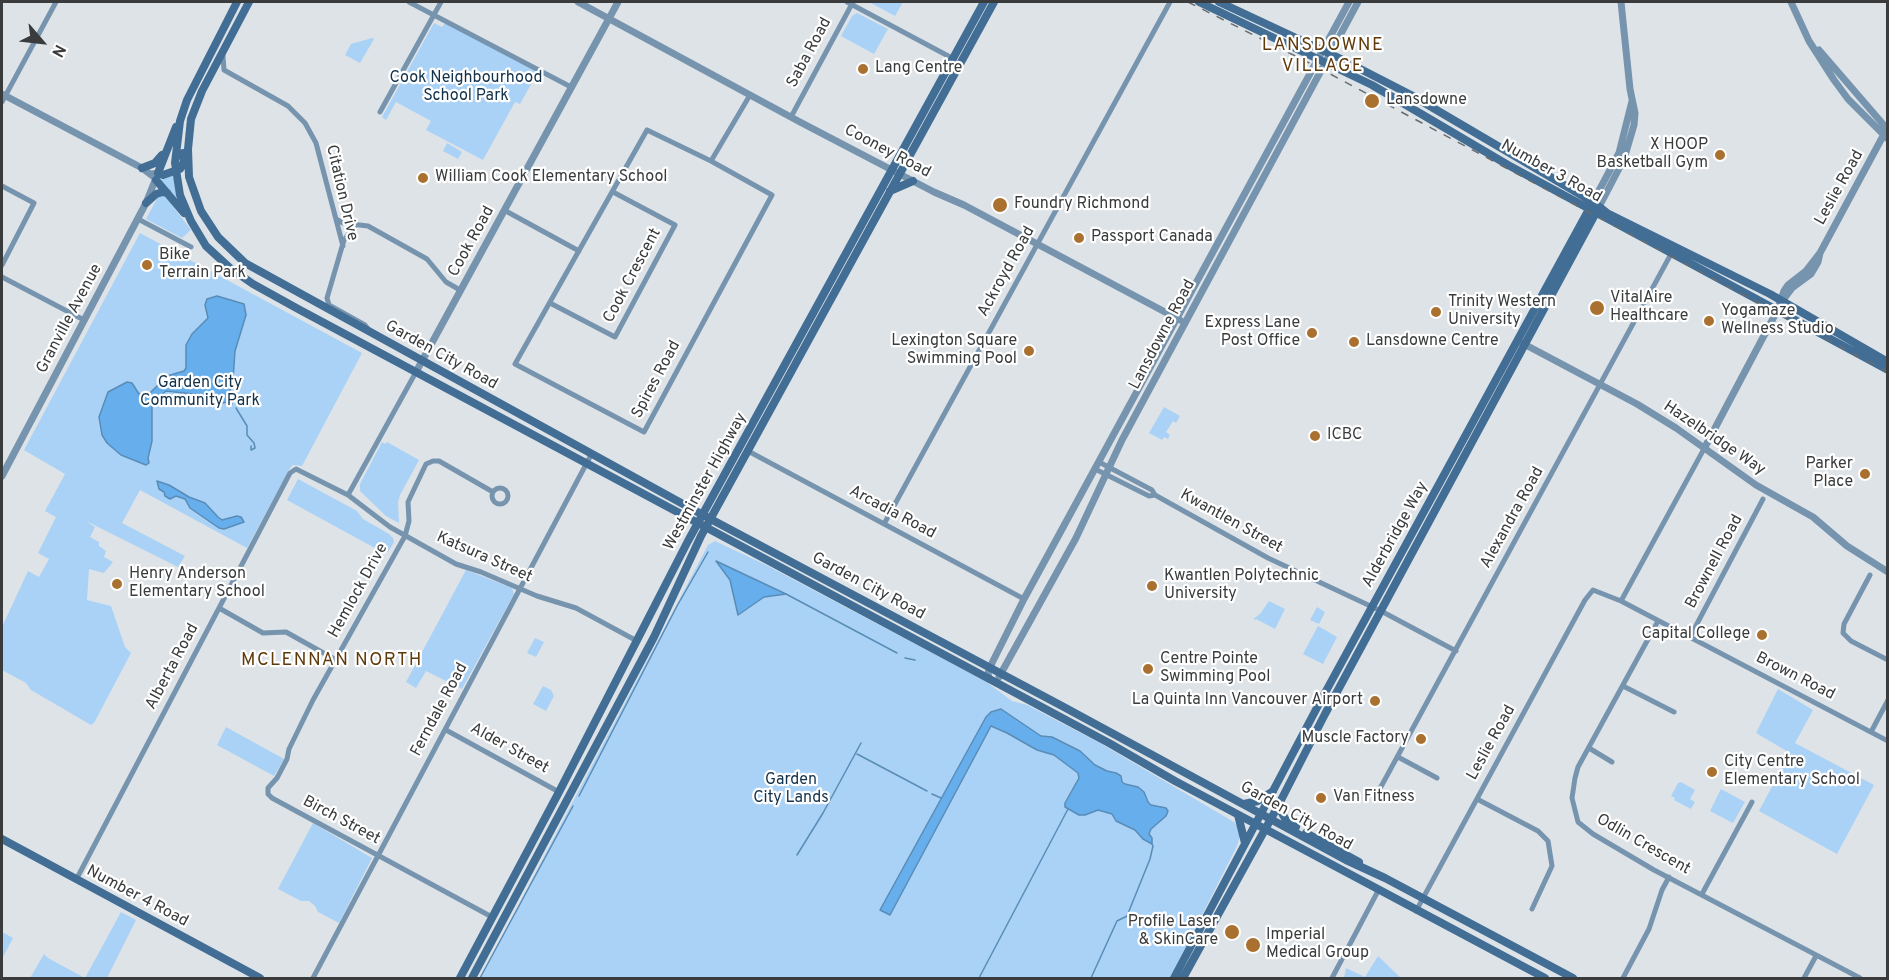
<!DOCTYPE html>
<html>
<head>
<meta charset="utf-8">
<style>
  body { margin:0 }
  #map { position:relative; width:1889px; height:980px; overflow:hidden; background:#dee3e7; font-family:Overpass,sans-serif }
  canvas { display:block }
  .frame { position:absolute; inset:0; border:3px solid #393b3c; pointer-events:none }
  .north { position:absolute; left:12px; top:12px; width:60px; height:60px; -webkit-text-stroke:4px #fff; paint-order:stroke; rotate:118deg; font-size:16px; font-weight:700; line-height:24px; text-align:center; color:#393b3c }
  .north::after { content:''; display:block; margin:auto; width:21px; height:27px; background:#393b3c; clip-path:polygon(50% 0,100% 100%,50% 72%,0 100%) }
</style>
</head>
<body>
<div id="map">
<canvas width="1889" height="980"></canvas>
<div class="frame"></div>
<div class="north">N</div>
</div>
<script>
const context = document.querySelector('canvas').getContext('2d');
context.lineJoin = 'round';
function paint(path, color) { context.fillStyle = color; context.fill(path, 'evenodd'); }
const poly = rows => new Path2D(rows.map(r => 'M' + r).join(''));
function strokePath(path, color, width, dash) { context.strokeStyle = color; context.lineWidth = width; context.lineCap = dash ? 'butt' : 'round'; context.setLineDash(dash || []); context.stroke(path); }
function drawText(font, color, halo, rows, align = 'center') {
  context.font = font + ' Overpass,sans-serif'; context.lineWidth = 4.5; context.setLineDash([]); context.textBaseline = 'middle'; context.strokeStyle = halo; context.fillStyle = color; for (const [text, x, y, turn = 0] of rows) {
    context.save(); context.translate(x, y); context.rotate((+turn || 0) * Math.PI / 180); context.textAlign = isNaN(turn) ? turn : align; if (halo) context.strokeText(text, 0, 0); context.fillText(text, 0, 0); context.restore();
  }
}
paint(poly([
  [869,2,903,2,895,16],
  [857,13,888,29,874,54,841,36,852,16],
  [434,23,442,27,445,23,538,72,520,104,515,102,483,160,426,130,431,121,396,102,386,120,382,117],
  [372,38,374,39,360,63,345,55,351,44],
  [447,143,462,152,458,159,443,151],
  [173,175,176,192,179,202,160,180],
  [165,196,191,230,182,238,146,219,158,197],
  [140,233,362,353,302,466,293,465,290,468,247,548,140,490,122,523,185,556,178,567,86,521,95,527,90,537,99,542,99,546,106,551,104,557,113,562,104,573,89,569,87,600,111,606,125,647,131,653,94,723,91,725,31,690,26,683,2,670,2,627,28,571,39,577,49,559,38,553,56,517,45,511,65,474,24,450],
  [1164,407,1180,416,1176,423,1173,421,1166,432,1170,435,1168,439,1164,437,1162,440,1149,433],
  [382,442,385,444,387,442,419,460,400,495,398,502,399,523,386,516,360,491,360,484],
  [298,479,357,511,363,519,389,534,393,538,394,542,388,552,384,553,287,500],
  [715,541,766,565,985,681,1012,701,1027,705,1098,742,1234,822,1239,829,1240,836,1237,846,1170,978,480,978,708,545],
  [466,570,512,588,514,594,462,689,426,671,416,688,406,682],
  [1269,601,1285,609,1275,629,1256,619,1255,620,1253,619,1260,614],
  [1317,607,1325,612,1319,624,1310,620],
  [1318,626,1337,637,1323,664,1303,654],
  [535,638,544,642,536,657,527,653],
  [543,686,551,690,554,696,546,711,533,704],
  [1778,689,1813,710,1795,743,1874,785,1837,854,1759,811,1790,753,1756,733],
  [226,727,284,759,274,776,217,745],
  [1681,782,1695,790,1690,799,1695,802,1691,809,1674,800,1675,798,1671,796,1678,783],
  [1721,789,1745,802,1733,823,1710,811],
  [313,823,372,858,339,923,318,912,315,906,309,901,301,901,278,889],
  [121,912,136,920,107,978,30,978,44,954,48,958,85,978],
  [2,932,13,938,2,959],
  [1378,956,1401,978,1344,978,1346,968,1365,977]
]), '#aad2f6');
const water = poly([
  [217,296,244,304,246,315,235,351,233,380,227,402,223,403,211,396,166,391,152,404,152,441,148,458,149,463,146,465,121,455,107,443,102,435,99,417,108,392,127,382,132,383,139,394,150,393,167,376,184,371,186,368,186,345,192,334,208,318,205,305,207,299,217,296],
  [157,481,169,485,189,497,205,503,218,517,222,520,237,516,241,517,244,522,224,529,219,528,190,508,185,499,176,496,170,499,165,496,164,492,159,489,157,481],
  [716,561,786,594,764,597,738,615,730,580,716,561],
  [1001,709,1041,736,1052,737,1080,751,1095,765,1107,771,1116,773,1121,776,1122,782,1125,784,1138,787,1144,792,1148,802,1151,805,1166,808,1168,811,1166,816,1151,829,1149,834,1152,838,1152,844,1143,839,1135,830,1116,821,1112,814,1098,810,1085,815,1079,815,1065,807,1065,803,1079,778,1078,773,1054,755,1037,750,1007,733,991,726,890,915,880,910,986,717,991,712,1001,709]
]);
paint(water, '#67afec');
strokePath(water, '#598cb7', 1.5);
strokePath(poly([
  [228,399,232,404],
  [236,408,247,426,247,435,254,443,255,448,251,450,251,446],
  [786,594,897,653],
  [905,658,915,660],
  [857,754,927,791],
  [932,794,941,798],
  [579,796,677,606,708,552],
  [797,855,823,813,861,743],
  [480,978,573,806],
  [979,978,1068,809],
  [1091,978,1117,921,1127,916,1150,859,1153,846,1152,844]
]), '#598cb7', 1.5);
strokePath(poly([
  [409,2,571,87],
  [847,2,952,58],
  [223,56,224,70,288,106,305,123,316,143,343,246],
  [2,102,56,2],
  [380,112,441,2],
  [791,117,853,2],
  [647,130,711,161,772,195,644,432,515,364,647,130],
  [711,161,750,95],
  [2,186,34,203,2,265],
  [504,210,579,251],
  [138,219,191,247],
  [336,219,343,223,368,226,427,259,446,282,460,290],
  [355,226,344,240,327,298,329,305,365,325,369,330],
  [2,277,84,320],
  [550,303,615,337,675,225,613,192],
  [748,451,1024,599],
  [1099,462,1152,490,1155,495,1268,558,1381,611,1456,651],
  [1095,469,1149,496,1155,495],
  '492 496a8 8 0 1 1 16 0a8 8 0 1 1-16 0Z',
  [348,495,416,372],
  [884,524,1170,2],
  [1870,575,1844,624,1843,633,1851,641,1888,660],
  [1621,601,1705,447],
  [219,608,263,633,286,632,336,660],
  [1658,621,1578,767,1575,778,1572,798,1578,822,1593,834,1654,870,1860,978],
  [1690,637,1763,499],
  [1623,686,1674,712],
  [446,730,559,792],
  [1871,732,1888,700],
  [1589,748,1612,762],
  [1398,757,1437,778],
  [1377,794,1671,254],
  [1477,799,1538,831,1548,841,1552,866,1532,909],
  [76,880,290,473,296,469,348,495,390,527,456,564,481,572,537,596,576,608,637,641],
  [1702,894,1752,802],
  [1416,911,1585,600,1593,590,1621,601,1888,741],
  [492,917,272,798,268,794,268,788,277,778,287,759,289,749,313,700,405,536,409,521,408,502,426,464,433,461,439,461,493,492],
  [313,978,591,455],
  [1332,978,1378,891],
  [1623,978,1649,929,1662,890,1669,877],
  [1804,978,1816,956]
]), '#7794af', 5);
strokePath(poly([
  [578,2,800,122,934,192,964,205,1180,320],
  [1791,2,1809,41,1834,80,1848,99,1888,139],
  [1819,50,1888,130],
  [2,94,142,168,154,177],
  [1593,202,1619,153,1632,101],
  [1599,207,1624,159,1634,125,1635,113,1630,89,1621,2],
  [1782,301,1792,288,1811,274,1818,262,1820,253],
  [1522,343,1637,404,1676,428,1756,485,1813,517,1847,546,1888,572],
  [416,372,618,2],
  [1705,447,1777,311,1784,291,1788,285,1806,271,1820,253,1883,136],
  [2,476,146,203,158,173,152,174],
  [999,677,1076,538,1122,440,1358,2],
  [989,679,988,673,992,663,1024,599,1349,2]
]), '#7794af', 7);
strokePath(poly([
  [237,2,187,100,180,121,175,163,180,195,191,221,206,246,230,268,253,284,300,310,1109,743,1175,781,1545,978],
  [249,2,202,91,191,119,188,149,189,177,201,211,218,237,245,263,703,515,1062,706,1346,860,1385,878,1573,978],
  [1199,2,1372,85,1508,165,1888,370],
  [1219,2,1339,58,1411,95,1593,202,1607,213,1770,294,1888,362],
  [142,168,155,163,162,155],
  [158,173,163,175,180,169,184,162,183,153],
  [158,173,176,127],
  [156,180,184,213],
  [890,191,913,181],
  [146,203,156,194,163,192,167,193],
  [1244,804,1258,801,1273,791],
  [1278,806,1287,822,1296,827],
  [1238,815,1245,843],
  [1306,833,1359,862],
  [2,839,260,978],
  [460,978,559,792,688,541,984,2],
  [472,978,654,637,701,536,994,2],
  [1174,978,1320,702,1593,202],
  [1183,978,1278,806,1325,714,1599,207]
]), '#426e95', 8);
strokePath(poly([
  [1188,2,1319,68,1888,372]
]), '#696c6e', 1.5, [8, 8]);
for (const [x, y, r, color] of [
  [863,69,6,"#a9702f"],
  [1372,101,8,"#a9702f"],
  [1720,155,6,"#a9702f"],
  [423,178,6,"#a9702f"],
  [1000,205,8,"#a9702f"],
  [1079,238,6,"#a9702f"],
  [147,265,6,"#a9702f"],
  [1597,308,8,"#a9702f"],
  [1436,312,6,"#a9702f"],
  [1709,321,6,"#a9702f"],
  [1312,333,6,"#a9702f"],
  [1354,342,6,"#a9702f"],
  [1029,351,6,"#a9702f"],
  [1315,436,6,"#a9702f"],
  [1865,474,6,"#a9702f"],
  [117,584,6,"#a9702f"],
  [1152,586,6,"#a9702f"],
  [1762,635,6,"#a9702f"],
  [1148,669,6,"#a9702f"],
  [1375,701,6,"#a9702f"],
  [1421,739,6,"#a9702f"],
  [1712,772,6,"#a9702f"],
  [1321,798,6,"#a9702f"],
  [1232,932,8,"#a9702f"],
  [1253,945,8,"#a9702f"]
]) { const dot = new Path2D(); dot.arc(x, y, r, 0, 2 * Math.PI); context.fillStyle = color; context.fill(dot); strokePath(dot, '#fff', 2); }
drawText('16px', '#393b3c', '#fff', [
  ["Saba Road",810,53,-62],
  ["Cooney Road",887,152,28],
  ["Number 3 Road",1551,172,29],
  ["Leslie Road",1840,188,-61],
  ["Citation Drive",341,193,77],
  ["Cook Road",472,242,-61],
  ["Ackroyd Road",1007,272,-61],
  ["Cook Crescent",633,276,-62],
  ["Granville Avenue",70,319,-62],
  ["Lansdowne Road",1163,335,-62],
  ["Garden City Road",441,356,29],
  ["Spires Road",657,380,-62],
  ["Hazelbridge Way",1714,439,34],
  ["Westminster Highway",706,482,-61],
  ["Arcadia Road",892,513,28],
  ["Alexandra Road",1513,518,-61],
  ["Kwantlen Street",1231,522,29],
  ["Alderbridge Way",1396,535,-61],
  ["Katsura Street",484,558,24],
  ["Brownell Road",1715,562,-62],
  ["Garden City Road",868,587,28],
  ["Hemlock Drive",359,591,-61],
  ["Alberta Road",173,667,-62],
  ["Brown Road",1795,677,27],
  ["Ferndale Road",440,710,-62],
  ["Leslie Road",1492,743,-61],
  ["Alder Street",509,749,29],
  ["Garden City Road",1296,817,29],
  ["Birch Street",341,821,28],
  ["Odlin Crescent",1643,845,30],
  ["Number 4 Road",137,897,28]
]);
drawText('16px', '#393b3c', '#fff', [
  ["Lang Centre",875,69],
  ["Lansdowne",1386,101],
  ["X HOOP",1708,146,"right"],
  ["Basketball Gym",1708,164,"right"],
  ["William Cook Elementary School",435,178],
  ["Foundry Richmond",1014,205],
  ["Passport Canada",1091,238],
  ["Bike",159,256],
  ["Terrain Park",159,274],
  ["VitalAire",1610,299],
  ["Healthcare",1610,317],
  ["Trinity Western",1448,303],
  ["University",1448,321],
  ["Yogamaze",1721,312],
  ["Wellness Studio",1721,330],
  ["Express Lane",1300,324,"right"],
  ["Post Office",1300,342,"right"],
  ["Lexington Square",1017,342,"right"],
  ["Swimming Pool",1017,360,"right"],
  ["Lansdowne Centre",1366,342],
  ["ICBC",1327,436],
  ["Parker",1853,465,"right"],
  ["Place",1853,483,"right"],
  ["Henry Anderson",129,575],
  ["Elementary School",129,593],
  ["Kwantlen Polytechnic",1164,577],
  ["University",1164,595],
  ["Capital College",1750,635,"right"],
  ["Centre Pointe",1160,660],
  ["Swimming Pool",1160,678],
  ["La Quinta Inn Vancouver Airport",1363,701,"right"],
  ["Muscle Factory",1409,739,"right"],
  ["City Centre",1724,763],
  ["Elementary School",1724,781],
  ["Van Fitness",1333,798],
  ["Profile Laser",1218,923,"right"],
  ["& SkinCare",1218,941,"right"],
  ["Imperial",1266,936],
  ["Medical Group",1266,954]
], 'left');
drawText('16px', '#12314a', '#fff', [
  ["Cook Neighbourhood",466,79],
  ["School Park",466,97],
  ["Garden City",200,384],
  ["Community Park",200,402],
  ["Garden",791,781],
  ["City Lands",791,799]
]);
context.letterSpacing = '1.5px';
drawText('18px', '#603a0a', '#fff', [
  ["LANSDOWNE",1323,46],
  ["VILLAGE",1323,67],
  ["MCLENNAN NORTH",332,661]
]);
context.letterSpacing = '0px';
</script>
</body>
</html>
